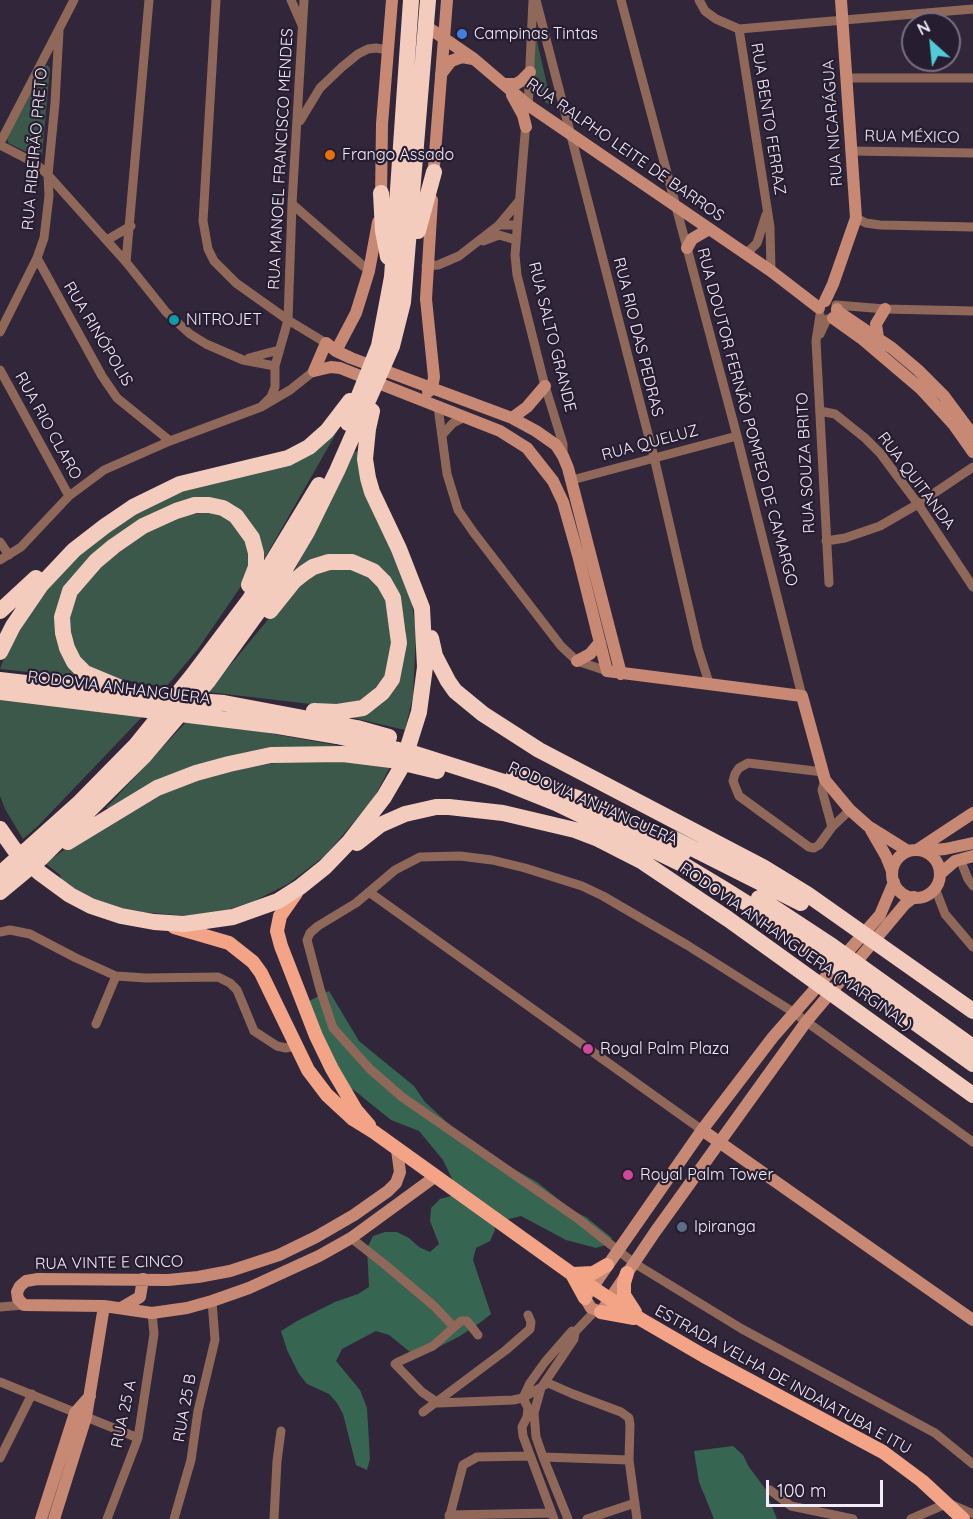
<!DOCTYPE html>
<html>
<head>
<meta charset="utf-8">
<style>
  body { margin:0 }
  #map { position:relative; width:973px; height:1519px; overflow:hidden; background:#31263a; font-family:Quicksand,sans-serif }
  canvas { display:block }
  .north { position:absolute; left:901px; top:12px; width:60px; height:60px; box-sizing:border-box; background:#271d30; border:2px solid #786f80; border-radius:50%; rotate:333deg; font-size:16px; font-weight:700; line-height:24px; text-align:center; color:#f2ebf8 }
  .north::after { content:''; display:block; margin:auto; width:21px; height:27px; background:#52cbd9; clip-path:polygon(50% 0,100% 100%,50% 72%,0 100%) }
  .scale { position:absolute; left:766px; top:1480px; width:117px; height:27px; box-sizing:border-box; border:3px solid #f2ebf8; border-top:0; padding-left:8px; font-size:18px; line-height:21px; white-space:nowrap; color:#f2ebf8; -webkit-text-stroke:4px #271d30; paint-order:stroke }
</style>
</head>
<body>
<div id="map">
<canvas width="973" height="1519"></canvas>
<div class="north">N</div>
<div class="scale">100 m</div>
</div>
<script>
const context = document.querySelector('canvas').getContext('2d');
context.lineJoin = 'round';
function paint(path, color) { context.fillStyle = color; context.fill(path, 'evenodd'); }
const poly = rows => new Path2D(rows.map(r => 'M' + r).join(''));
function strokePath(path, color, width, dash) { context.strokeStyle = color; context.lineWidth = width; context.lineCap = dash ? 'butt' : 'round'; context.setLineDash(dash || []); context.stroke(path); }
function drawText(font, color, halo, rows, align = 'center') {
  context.font = font + ' Quicksand,sans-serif'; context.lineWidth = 4.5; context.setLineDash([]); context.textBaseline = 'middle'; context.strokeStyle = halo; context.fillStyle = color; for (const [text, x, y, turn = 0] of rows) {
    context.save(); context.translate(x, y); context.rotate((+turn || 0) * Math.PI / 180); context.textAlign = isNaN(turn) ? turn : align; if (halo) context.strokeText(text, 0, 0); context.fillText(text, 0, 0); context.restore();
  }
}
paint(poly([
  [535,32,552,107,533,93],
  [47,65,50,68,42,155,37,157,8,143,7,138,42,69],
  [338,430,262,563,238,510,152,517,62,603,83,678,0,669,8,648,40,593,99,536,166,496,209,482],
  [358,451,411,599,414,617,416,634,413,696,405,730,345,716,376,706,406,631,400,597,382,569,295,570,354,452],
  [180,513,224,513,250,545,248,576,198,649,166,687,139,683,97,673,80,658,67,631,74,596,115,551],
  [353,565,388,594,393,668,363,702,319,705,208,692,280,605,313,571],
  [0,699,143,716,38,826,23,839,5,809,0,796],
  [186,722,257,731,363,750,287,750,110,808,106,808],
  [320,759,391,765,374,798,326,855,288,884,252,902,220,912,187,916,130,911,98,900,82,893,62,881,60,875,45,863,83,837,154,797,208,777,239,769,294,760]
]), '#3c584b');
paint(poly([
  [329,991,359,1041,414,1086,425,1102,464,1138,512,1168,537,1182,573,1211,586,1217,612,1238,609,1244,596,1248,566,1240,521,1216,509,1219,494,1226,495,1230,490,1241,476,1248,473,1260,491,1314,481,1322,460,1336,437,1348,410,1352,389,1335,376,1331,342,1349,336,1361,360,1390,367,1408,370,1459,367,1470,356,1465,343,1414,337,1403,329,1394,307,1384,299,1374,287,1350,281,1331,297,1321,335,1302,358,1294,369,1287,367,1248,373,1236,385,1232,397,1232,409,1238,419,1247,430,1252,439,1244,430,1221,431,1208,440,1199,454,1195,454,1183,443,1160,419,1131,391,1120,355,1091,344,1084,307,1002],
  [733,1446,743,1455,749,1467,764,1487,777,1519,714,1519,699,1482,694,1451]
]), '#366551');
strokePath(poly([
  [216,0,203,221,208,249,214,261,236,283,288,320,326,343],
  [291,0,302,25],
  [536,0,654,457,698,648,709,683],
  [621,0,737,436,802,696],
  [699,0,705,11,716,19,739,29,973,9],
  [739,29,770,227,771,271],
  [847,78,973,78],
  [528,108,533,0],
  [300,121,320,88,342,67,358,54,368,49,376,48,388,50],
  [526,122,515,255,517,275,545,386,563,444,563,456],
  [0,143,74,0],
  [0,145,35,163,48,175,126,262,166,312,190,334,206,344,243,360,275,366],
  [851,151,973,153],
  [292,204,369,271],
  [856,218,866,223,880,225,973,227],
  [499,225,519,201],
  [107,240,131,226],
  [483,241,499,235,516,240],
  [744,252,750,250,757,243,766,215],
  [37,258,102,376,117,398,170,441],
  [126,262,149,0],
  [426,266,438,265,459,256,499,225,517,225],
  [836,305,885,309,973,311],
  [820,315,816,341,829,583],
  [0,332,37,258,44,238,49,196,48,175,55,103,59,31],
  [820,334,827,319],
  [249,358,279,350],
  [0,370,69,496],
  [261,407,271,397,275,387,275,366,288,320,292,204,304,0],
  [438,407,447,474,458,510,474,533,561,646,577,661,607,671],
  [820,411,835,414,865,438,880,453,918,504,973,587],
  [442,435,453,423,465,417],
  [572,480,737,436],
  [826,541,845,538,880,526,918,504,973,467],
  [0,542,9,555],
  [0,560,21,547,69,496,104,470,170,441,261,407,290,390,314,371],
  [823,772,748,763,739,768,735,774,733,781,739,796,809,847,814,848,819,845,832,827,850,810],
  [825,780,822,790,832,827],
  [960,859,968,879,973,886],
  [935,888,945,914,973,947],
  [369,892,702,1130],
  [0,932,10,930,30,934,76,958,116,976,146,978,218,977,230,983,237,990,254,1031,277,1046,286,1048,295,1046],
  [96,1024,116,976],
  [973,1142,793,1012,687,945,603,896,582,886,525,868,492,860,460,856,420,857,395,870,356,903,318,926,310,933,307,940,320,989,333,1028,370,1069,402,1097,577,1218,634,1263,742,1329,935,1433,973,1464],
  [351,1238,383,1263,434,1306,453,1326],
  [0,1307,24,1305],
  [575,1332,595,1311],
  [478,1335,467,1321,461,1321,433,1346,398,1362,395,1364,422,1392,438,1403,513,1400,523,1398,548,1383,573,1394,621,1412,629,1418,630,1425,629,1460,637,1519],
  [0,1382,138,1438],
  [423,1412,506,1350,530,1329,531,1322,528,1315],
  [543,1457,629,1460],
  [0,1458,32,1394],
  [770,1490,791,1506,853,1519],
  [449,1515,550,1513],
  [107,1519,138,1438,154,1334,152,1313],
  [174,1519,191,1460,198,1411,215,1340,212,1301],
  [274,1519,277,1461,281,1431],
  [449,1519,463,1465,477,1457,530,1456],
  [554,1519,523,1436,522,1427,527,1417,528,1408,523,1398,530,1383,545,1362,572,1331,575,1332,574,1339,541,1388,534,1413,536,1437,543,1457,568,1519],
  [587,1519,635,1503],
  [911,1519,948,1503,973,1514]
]), '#8f685a', 9);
strokePath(poly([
  [426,26,474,59,528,105,771,271,819,308],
  [441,74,451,61,462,57,473,59],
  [504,84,516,84,521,81,530,72],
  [512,95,523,115,526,127],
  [433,179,447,0],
  [381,199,382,124,392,0],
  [687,248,692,239,709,229],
  [825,301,833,284,856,218,841,0],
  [837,309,837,311,892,348,918,370,944,396,973,435],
  [833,318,861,338,921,389,954,425,973,452],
  [878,338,876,324,885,309],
  [336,351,356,313,369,271,378,222],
  [314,371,331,367,340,368,500,431,527,448,553,481,563,502,578,555,607,671,802,696,825,780,850,810,868,826,908,851],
  [314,371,326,343,336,351,351,358,512,418,536,431,556,445,563,456,568,468,621,674],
  [428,392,432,388,434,377,426,299,432,200],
  [512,418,527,407,545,386],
  [577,661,590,654,600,642],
  [871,830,886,856,892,871],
  [917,850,973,813],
  '892 874a24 24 0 1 1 48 0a24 24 0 1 1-48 0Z',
  [923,851,945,849,973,843],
  [940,874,955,861,973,856],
  [894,882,880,915,773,1037,702,1130,585,1298,591,1308,601,1312,655,1232,806,1022,905,904,914,897],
  [702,1130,973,1320],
  [397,1150,400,1172,396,1183,388,1191,354,1215,316,1237,279,1255,230,1271,198,1277,168,1280,38,1279,26,1281,20,1286,17,1292,18,1299,24,1305,104,1306,152,1313,187,1308,212,1301,249,1288,319,1256,351,1238,436,1176],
  [121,1308,140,1297,143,1279],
  [41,1519,75,1413,90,1396],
  [54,1519,86,1417,104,1306]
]), '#c78973', 12);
strokePath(poly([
  [296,893,280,916,277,931,281,946,316,1036,332,1069,356,1110,369,1125],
  [174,927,229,943,253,962,261,973,308,1070,327,1095,353,1119,374,1132,572,1274,642,1320,704,1356,883,1452,922,1481,963,1519],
  [627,1273,624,1283,624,1295,635,1312],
  [573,1274,593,1273,607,1265],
  [573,1276,585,1298],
  [601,1312,634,1318]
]), '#f3a386', 14);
strokePath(poly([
  [381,193,383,231,388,257],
  [418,231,434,172],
  [348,423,379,346,392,277,411,0],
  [0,611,36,578],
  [270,611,294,581,304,573,313,567,329,562,352,562,373,571,384,582,393,598,399,643,392,679,382,693,363,708,337,712,314,711],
  [431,638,435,656,448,681,455,691,483,714,539,750,763,867,807,894,973,1011],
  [0,652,13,626,41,585,74,550,105,526,133,507,180,484,288,458,309,447,327,431,350,401],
  [0,680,156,698,224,703,357,728,389,737],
  [121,688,85,673,74,662,67,648,63,633,62,617,70,591,96,561,114,546,143,526,176,511,195,505,209,505,223,508,236,516,252,538,256,553,256,567,249,585],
  [0,692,278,726,337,736,416,754,501,781,556,803,639,843,684,865,724,889,759,911,973,1064],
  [514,775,591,803,625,820,683,853],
  [0,829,14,849,40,873,70,895,91,906,121,916,154,922,184,924,233,917,278,901,300,887,325,867,350,841,384,797,402,766,419,712,425,667,422,608,399,549,372,492,368,478,365,459,368,429,372,411],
  [674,839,801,903],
  [68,842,157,788,196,773,229,764,271,755,343,754,391,760,437,771],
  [357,843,380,825,405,814,436,807,449,807,503,813,575,830,596,838,643,862,728,919,973,1095],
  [0,874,78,804,136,745,192,676,250,599,319,485],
  [0,892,41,858,144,756,208,681,268,598,307,532,337,471,392,346,403,302,428,0],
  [759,898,832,946,973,1047]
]), '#f3ccbe', 16);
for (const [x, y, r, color] of [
  [462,34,6,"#3f7fe0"],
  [330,155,6,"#e8710a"],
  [174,320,6,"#0f9aa8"],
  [588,1049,6,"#d1479c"],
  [628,1175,6,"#d1479c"],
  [682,1227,6,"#5c6f8a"]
]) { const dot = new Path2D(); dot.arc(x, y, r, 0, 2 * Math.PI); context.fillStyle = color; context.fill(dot); strokePath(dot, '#271d30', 2); }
drawText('16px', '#f2ebf8', '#271d30', [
  ["Campinas Tintas",474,34],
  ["Frango Assado",342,155],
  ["NITROJET",186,320],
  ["Royal Palm Plaza",600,1049],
  ["Royal Palm Tower",640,1175],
  ["Ipiranga",694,1227]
], 'left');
drawText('16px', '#f2ebf8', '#271d30', [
  ["RUA BENTO FERRAZ",768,119,81],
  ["RUA NICARÁGUA",833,123,-94],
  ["RUA MÉXICO",912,137,1],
  ["RUA RIBEIRÃO PRETO",35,149,-85],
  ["RUA RALPHO LEITE DE BARROS",625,150,35],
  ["RUA MANOEL FRANCISCO MENDES",281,159,-87],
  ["RUA RINÓPOLIS",98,334,59],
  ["RUA SALTO GRANDE",552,337,76],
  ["RUA RIO DAS PEDRAS",638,337,76],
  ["RUA DOUTOR FERNÃO POMPEO DE CAMARGO",747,417,75],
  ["RUA RIO CLARO",48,426,61],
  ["RUA QUELUZ",650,443,-15],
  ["RUA SOUZA BRITO",806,463,-93],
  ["RUA QUITANDA",916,481,53],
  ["RODOVIA ANHANGUERA",119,688,7],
  ["RODOVIA ANHANGUERA",593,804,24],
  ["RODOVIA ANHANGUERA (MARGINAL)",796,947,35],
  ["RUA VINTE E CINCO",109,1263,-1],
  ["ESTRADA VELHA DE INDAIATUBA E ITU",783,1380,29],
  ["RUA 25 B",185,1408,-80],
  ["RUA 25 A",124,1414,-78]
]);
</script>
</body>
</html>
